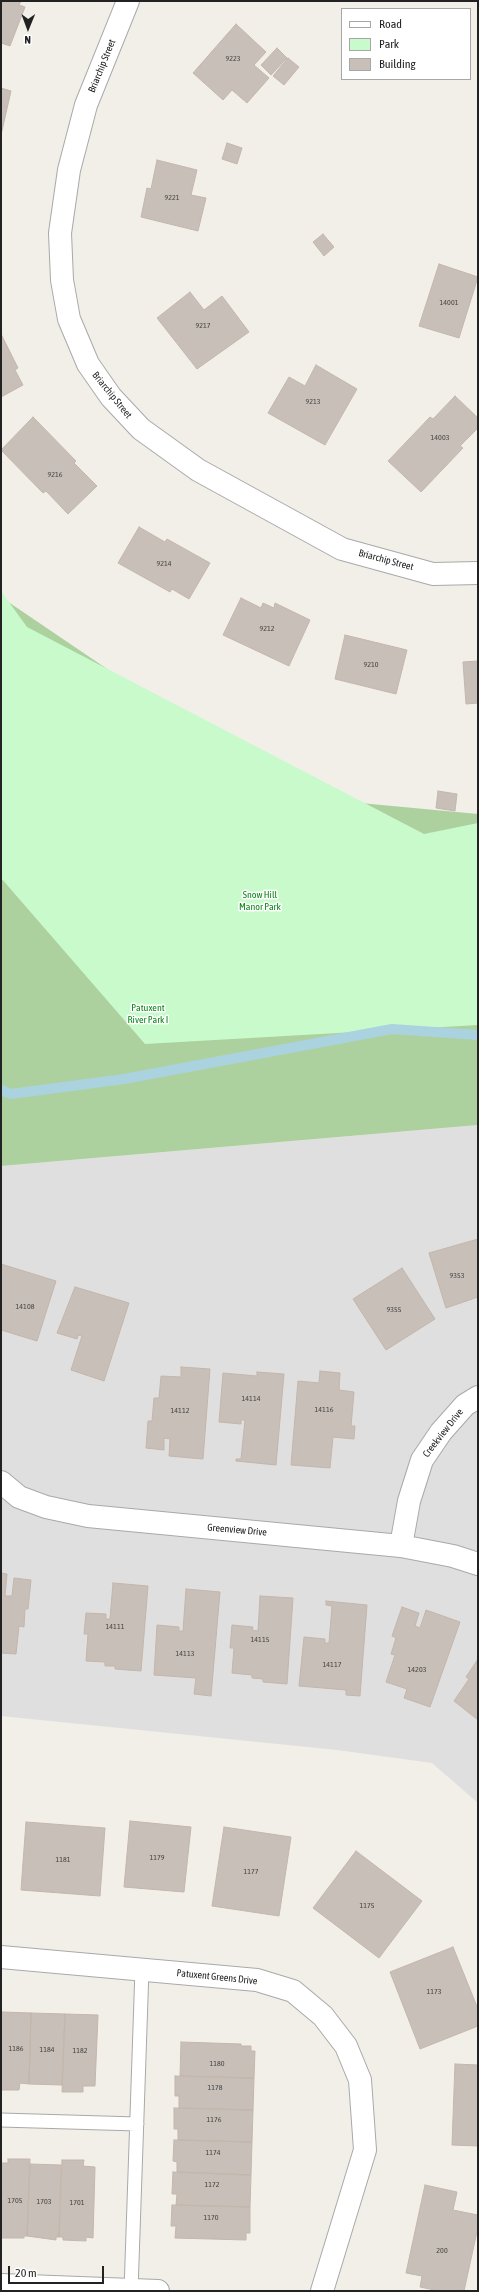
<!DOCTYPE html>
<html>
<head>
<meta charset="utf-8">
<style>
  body { margin:0 }
  #map { position:relative; width:479px; height:2292px; overflow:hidden; background:#f2efe9; font-family:"Asap Condensed",sans-serif }
  canvas { display:block }
  .frame { position:absolute; inset:0; border:2px solid #222; pointer-events:none }
  .legend { position:absolute; left:341px; top:8px; width:130px; height:72px; box-sizing:border-box; background:#fff; border:1px solid #a7a7a7; margin:0; padding:5px 7px; list-style:none; font-size:12px; color:#222 }
  .legend li { display:flex; align-items:center; gap:8px; height:20px }
  .legend b { width:20px; border:1px solid #a7a7a7 }
  .north { position:absolute; left:8px; top:8px; width:40px; height:40px; -webkit-text-stroke:3px #fff; paint-order:stroke; rotate:181deg; font-size:11px; font-weight:700; line-height:16px; text-align:center; color:#222 }
  .north::after { content:''; display:block; margin:auto; width:14px; height:18px; background:#222; clip-path:polygon(50% 0,100% 100%,50% 72%,0 100%) }
  .scale { position:absolute; left:8px; top:2266px; width:96px; height:18px; box-sizing:border-box; border:2px solid #222; border-top:0; padding-left:5px; font-size:12px; line-height:14px; white-space:nowrap; color:#222; -webkit-text-stroke:3px #fff; paint-order:stroke }
</style>
</head>
<body>
<div id="map">
<canvas width="479" height="2292"></canvas>
<div class="frame"></div>
<ul class="legend">
<li><b style="height:5px;background:#fff"></b>Road</li>
<li><b style="height:11px;background:#c8facc"></b>Park</li>
<li><b style="height:11px;background:#c7bfb8"></b>Building</li>
</ul>
<div class="north">N</div>
<div class="scale">20 m</div>
</div>
<script>
const context = document.querySelector('canvas').getContext('2d');
context.lineJoin = 'round';
function paint(path, color) { context.fillStyle = color; context.fill(path, 'evenodd'); }
const poly = rows => new Path2D(rows.map(r => 'M' + r).join(''));
function strokePath(path, color, width, dash) { context.strokeStyle = color; context.lineWidth = width; context.lineCap = dash ? 'butt' : 'round'; context.setLineDash(dash || []); context.stroke(path); }
function drawText(font, color, halo, rows, align = 'center') {
  context.font = font + ' "Asap Condensed",sans-serif'; context.lineWidth = 3; context.setLineDash([]); context.textBaseline = 'middle'; context.strokeStyle = halo; context.fillStyle = color; for (const [text, x, y, turn = 0] of rows) {
    context.save(); context.translate(x, y); context.rotate((+turn || 0) * Math.PI / 180); context.textAlign = isNaN(turn) ? turn : align; if (halo) context.strokeText(text, 0, 0); context.fillText(text, 0, 0); context.restore();
  }
}
paint(poly([
  [478,1125,478,1803,432,1763,337,1750,1,1716,1,1166]
]), '#e0dfdf');
paint(poly([
  [1,597,296,797,478,814,478,1125,1,1166]
]), '#add19e');
paint(poly([
  [1,591,27,627,424,834,478,823,478,1025,145,1044,1,878]
]), '#c8facc');
strokePath(poly([
  [1,1090,11,1094,124,1079,392,1029,478,1035]
]), '#aad3df', 10);
const building = poly([
  [1,1,21,1,19,5,25,7,10,46,1,43,1,1],
  [236,24,266,52,254,65,269,78,247,103,232,90,223,100,193,73,236,24],
  [277,48,287,58,271,75,261,65,277,48],
  [288,58,299,67,284,85,273,76,288,58],
  [1,88,11,91,1,135,1,88],
  [227,143,242,148,237,164,222,159,227,143],
  [157,160,197,170,191,195,206,198,198,231,141,217,147,188,151,189,157,160],
  [323,234,334,247,324,256,313,242,323,234],
  [439,264,478,277,459,338,419,326,439,264],
  [190,292,204,310,222,296,249,332,197,369,157,318,190,292],
  [1,334,18,368,15,370,23,385,1,397,1,334],
  [316,365,357,389,325,445,268,413,289,377,305,386,316,365],
  [455,396,478,418,478,428,460,446,463,448,421,492,388,461,430,417,433,419,455,396],
  [33,417,76,461,74,463,97,486,68,514,46,491,43,493,1,450,33,417],
  [139,527,165,542,167,539,210,563,189,599,172,589,170,592,118,563,139,527],
  [241,598,261,608,263,603,274,608,275,603,310,620,289,666,223,635,241,598],
  [345,635,407,650,396,694,335,679,345,635],
  [478,661,478,703,466,704,463,662,478,661],
  [438,791,457,794,455,811,436,808,438,791],
  [478,1239,478,1297,446,1308,429,1253,478,1239],
  [1,1264,56,1281,37,1341,1,1330,1,1264],
  [402,1268,435,1319,386,1350,353,1299,402,1268],
  [75,1287,129,1303,104,1381,71,1370,82,1336,78,1335,77,1339,57,1333,75,1287],
  [181,1367,210,1369,203,1459,169,1456,170,1439,164,1438,164,1450,146,1448,148,1421,152,1421,154,1398,159,1398,161,1376,181,1377,181,1367],
  [320,1371,340,1373,339,1390,354,1392,351,1426,355,1426,354,1439,333,1437,330,1468,291,1465,298,1381,319,1383,320,1371],
  [257,1372,284,1374,276,1465,236,1461,236,1459,241,1459,245,1420,241,1420,241,1424,219,1422,223,1373,257,1376,257,1372],
  [1,1573,7,1574,5,1596,12,1596,14,1578,31,1580,28,1609,25,1609,24,1627,19,1626,16,1654,1,1653,1,1573],
  [113,1583,148,1586,141,1671,115,1669,115,1666,105,1666,105,1662,86,1661,88,1634,84,1634,86,1613,106,1614,106,1619,110,1619,113,1583],
  [186,1589,220,1592,211,1696,194,1694,196,1678,154,1675,157,1625,179,1627,179,1631,183,1631,186,1589],
  [260,1596,293,1598,287,1684,263,1682,263,1679,252,1678,252,1675,232,1673,234,1648,230,1648,232,1625,253,1627,252,1630,258,1631,260,1596],
  [326,1601,367,1605,360,1696,346,1695,346,1690,299,1686,304,1637,325,1639,325,1643,329,1643,332,1606,326,1605,326,1601],
  [402,1607,419,1613,415,1626,420,1628,426,1610,460,1622,430,1707,404,1698,407,1689,386,1682,395,1655,391,1654,396,1638,392,1636,402,1607],
  [478,1659,478,1720,454,1701,469,1679,466,1677,478,1659],
  [130,1821,191,1827,184,1892,124,1887,130,1821],
  [26,1822,105,1828,100,1896,21,1890,26,1822],
  [224,1827,291,1837,279,1916,212,1906,224,1827],
  [356,1851,422,1901,379,1958,313,1908,356,1851],
  [453,1947,478,2009,478,2026,420,2049,390,1972,453,1947],
  [1,2012,31,2013,29,2084,20,2083,19,2090,1,2090,1,2012],
  [31,2013,65,2014,62,2085,29,2084,31,2013],
  [65,2014,98,2015,95,2086,83,2086,83,2092,62,2092,65,2014],
  [181,2042,241,2044,241,2046,251,2046,251,2051,255,2051,254,2078,180,2076,181,2042],
  [455,2064,478,2065,478,2146,452,2145,455,2064],
  [175,2076,254,2078,253,2110,179,2108,179,2096,175,2096,175,2076],
  [174,2108,253,2110,252,2142,178,2140,178,2129,174,2129,174,2108],
  [174,2140,252,2142,251,2175,177,2172,177,2162,173,2161,174,2140],
  [8,2159,30,2159,27,2236,24,2236,24,2238,1,2238,1,2163,8,2163,8,2159],
  [62,2160,84,2160,83,2166,95,2167,93,2238,86,2237,86,2241,63,2240,63,2237,59,2237,62,2160],
  [30,2164,61,2165,59,2237,56,2237,56,2240,27,2236,30,2164],
  [173,2172,251,2175,250,2207,176,2205,177,2194,172,2194,173,2172],
  [425,2185,457,2192,453,2210,478,2215,478,2227,464,2291,439,2291,420,2287,422,2276,406,2273,425,2185],
  [172,2205,250,2207,250,2233,246,2233,246,2240,175,2238,176,2226,171,2226,172,2205]
]);
paint(building, '#c7bfb8');
strokePath(building, '#c4b6ab', 1);
const service = poly([
  [1,2120,137,2124],
  [131,2291,142,1969]
]);
const minor = poly([
  [128,1,86,105,69,170,60,233,62,280,69,319,88,364,111,397,141,429,198,470,342,549,433,574,478,573],
  [1,1482,19,1497,46,1507,88,1516,401,1546,453,1556,478,1564],
  [401,1546,409,1501,422,1460,441,1432,465,1405,478,1397],
  [1,1957,257,1980,293,1991,323,2016,346,2046,360,2080,365,2150,322,2291],
  [1,2285,158,2291]
]);
strokePath(service, '#a9a9a9', 15);
strokePath(minor, '#a9a9a9', 24);
strokePath(service, '#fff', 13);
strokePath(minor, '#fff', 22);
drawText('8px', '#4b4948', null, [
  ["9223",233,58],
  ["9221",172,197],
  ["14001",449,302],
  ["9217",203,325],
  ["9213",313,401],
  ["14003",440,437],
  ["9216",55,474],
  ["9214",164,563],
  ["9212",267,628],
  ["9210",371,664],
  ["9353",457,1275],
  ["14108",25,1306],
  ["9355",394,1309],
  ["14114",251,1398],
  ["14116",324,1409],
  ["14112",180,1410],
  ["14111",115,1626],
  ["14115",260,1639],
  ["14113",185,1653],
  ["14117",332,1664],
  ["14203",417,1669],
  ["1179",157,1857],
  ["1181",63,1859],
  ["1177",251,1871],
  ["1175",367,1905],
  ["1173",434,1991],
  ["1186",16,2048],
  ["1184",47,2049],
  ["1182",80,2050],
  ["1180",217,2063],
  ["1178",215,2087],
  ["1176",214,2119],
  ["1174",213,2152],
  ["1172",212,2184],
  ["1705",15,2200],
  ["1703",44,2201],
  ["1701",77,2202],
  ["1170",211,2217],
  ["200",442,2250]
]);
drawText('10px', '#222', '#fff', [
  ["Briarchip Street",102,66,-68],
  ["Briarchip Street",112,395,51],
  ["Briarchip Street",386,560,15],
  ["Creekview Drive",443,1433,-52],
  ["Greenview Drive",237,1530,5],
  ["Patuxent Greens Drive",217,1977,6]
]);
drawText('10px', '#0c8416', '#fff', [
  ["Snow Hill",260,895],
  ["Manor Park",260,907],
  ["Patuxent",148,1008],
  ["River Park I",148,1020]
]);
</script>
</body>
</html>
